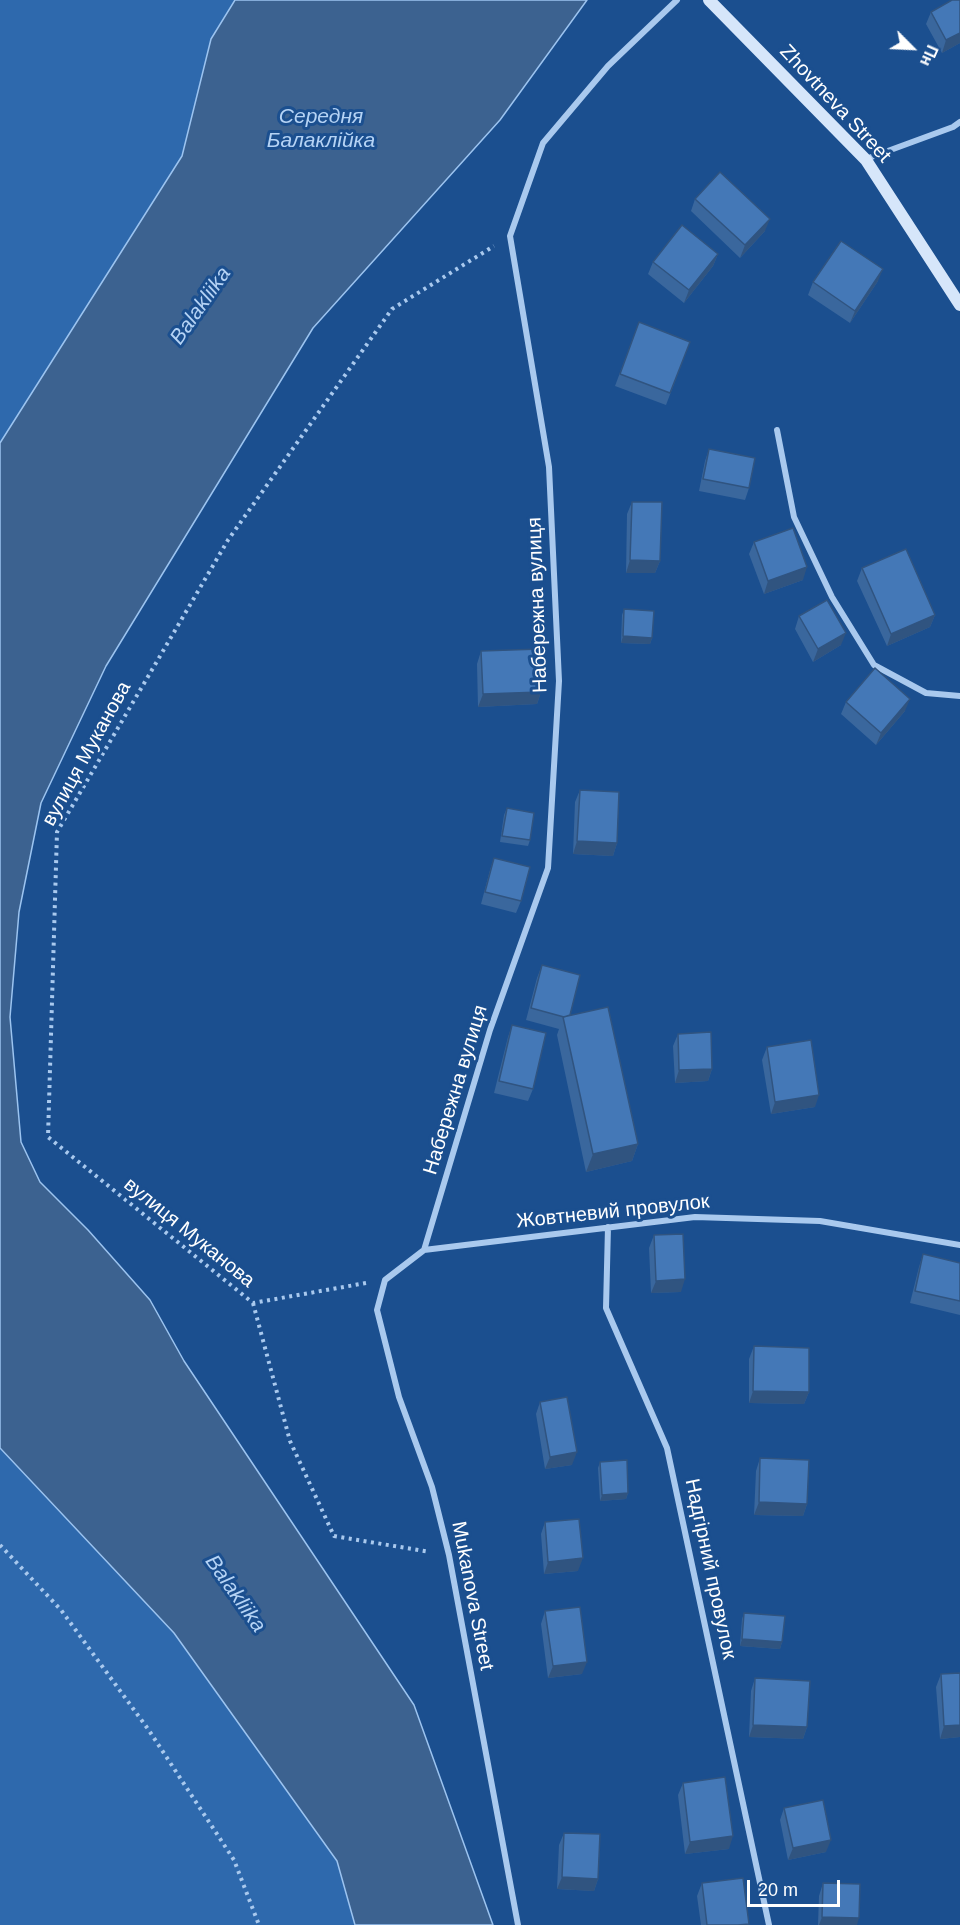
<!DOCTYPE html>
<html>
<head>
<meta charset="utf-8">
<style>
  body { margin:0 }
  #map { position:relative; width:960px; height:1925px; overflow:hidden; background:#1b4f8f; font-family:Arial,sans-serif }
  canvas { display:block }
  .north { position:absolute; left:882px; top:18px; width:60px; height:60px; -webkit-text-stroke:4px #1b4f8f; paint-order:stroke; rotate:114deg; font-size:16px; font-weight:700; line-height:24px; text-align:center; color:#fff }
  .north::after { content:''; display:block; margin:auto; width:21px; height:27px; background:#fff; clip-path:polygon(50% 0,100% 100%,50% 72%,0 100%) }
  .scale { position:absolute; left:747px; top:1880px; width:93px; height:27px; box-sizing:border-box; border:3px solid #fff; border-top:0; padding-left:8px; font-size:18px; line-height:21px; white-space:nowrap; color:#fff; -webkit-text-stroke:4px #1b4f8f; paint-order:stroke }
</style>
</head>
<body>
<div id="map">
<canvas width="960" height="1925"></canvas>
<div class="north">Пн</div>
<div class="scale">20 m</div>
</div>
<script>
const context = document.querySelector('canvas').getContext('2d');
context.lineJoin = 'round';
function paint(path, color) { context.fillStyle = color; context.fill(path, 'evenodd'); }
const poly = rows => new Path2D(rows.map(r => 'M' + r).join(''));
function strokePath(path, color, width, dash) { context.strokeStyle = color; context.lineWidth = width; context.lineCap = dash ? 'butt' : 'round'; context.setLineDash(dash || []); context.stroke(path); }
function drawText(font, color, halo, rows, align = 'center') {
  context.font = font + ' Arial,sans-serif'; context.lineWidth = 6; context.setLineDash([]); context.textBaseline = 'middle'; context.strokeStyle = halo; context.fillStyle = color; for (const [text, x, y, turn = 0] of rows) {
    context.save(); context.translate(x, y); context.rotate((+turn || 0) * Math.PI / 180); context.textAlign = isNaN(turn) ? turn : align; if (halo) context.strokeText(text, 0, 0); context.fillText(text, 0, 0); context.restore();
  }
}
paint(poly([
  [0,0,235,0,211,39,182,156,0,443],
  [0,1448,174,1633,337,1861,355,1925,0,1925]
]), '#2e69ad');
const water = poly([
  [235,0,587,0,500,120,313,328,106,666,41,803,19,912,10,1017,21,1142,40,1182,88,1230,150,1300,184,1361,414,1705,493,1925,355,1925,337,1861,174,1633,0,1448,0,443,182,156,211,39,235,0]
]);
paint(water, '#3c6290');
strokePath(water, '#9cc4f0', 1.5);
strokePath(poly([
  [366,1283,253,1303,48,1137,57,832,228,540,392,309,494,246],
  [253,1303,290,1441,334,1536,430,1552],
  [0,1545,61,1610,148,1729,234,1860,259,1925]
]), '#a9c9ee', 4, [3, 4.5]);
strokePath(poly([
  [866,159,953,127,960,122],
  [777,430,794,517,832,597,874,665,926,693,960,696],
  [608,1227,606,1308,667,1448,769,1925],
  [424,1250,490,1030,548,868,559,681,549,467,510,236,543,143,608,66,677,0],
  [518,1925,449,1555,432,1487,399,1397,377,1310,385,1280,424,1250,695,1217,820,1221,960,1245]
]), '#a9c9ee', 6);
strokePath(poly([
  [709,0,866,160,960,305]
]), '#d6e6fa', 12);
paint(poly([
  [960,0,960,43,942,53,926,24,931,12],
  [695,199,765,231,740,258,691,211],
  [718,254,713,266,684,303,648,274,653,262],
  [878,281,850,323,808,295,813,282],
  [639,322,690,342,666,405,615,386],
  [709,449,749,488,745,500,699,491,705,461],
  [632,502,660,561,655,573,626,573,627,514],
  [754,542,803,580,764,594,749,554],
  [862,568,935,615,930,627,887,646,857,581],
  [624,609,652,638,650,644,621,643,622,615],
  [799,616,841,645,813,662,795,629],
  [481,651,541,692,537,704,478,707,477,664],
  [846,702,905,711,876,745,841,714],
  [580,790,617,843,613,856,573,854,575,802],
  [507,808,530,840,528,846,500,842,504,815],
  [494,858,521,901,516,913,481,904,490,870],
  [542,965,570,1015,638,1144,632,1161,586,1172,557,1035,559,1029,526,1020,537,978],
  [512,1025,533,1089,528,1101,494,1093,508,1037],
  [678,1034,712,1069,708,1081,675,1083,673,1046],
  [767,1047,815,1107,771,1114,762,1060],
  [654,1235,681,1292,651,1293,649,1248],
  [923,1254,960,1263,960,1315,910,1303,919,1267],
  [754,1346,809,1392,804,1404,749,1403,749,1359],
  [540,1402,572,1465,545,1469,536,1414],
  [760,1458,807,1504,803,1516,754,1515,756,1471],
  [600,1462,628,1493,626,1499,600,1501,598,1468],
  [545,1522,578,1571,544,1574,541,1534],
  [545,1611,582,1674,548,1678,541,1624],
  [744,1613,782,1642,780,1649,740,1646,742,1619],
  [960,1673,960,1737,940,1739,936,1687,941,1674],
  [755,1678,807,1727,803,1739,749,1737,751,1691],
  [683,1783,729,1849,685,1854,678,1795],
  [784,1808,826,1852,788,1860,780,1820],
  [564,1833,598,1879,594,1891,557,1889,559,1845],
  [702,1883,749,1924,748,1925,701,1925,697,1896],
  [823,1883,857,1925,818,1925,819,1896]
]), '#3a679d');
paint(poly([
  [960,33,960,43,942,53,946,40],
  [770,219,765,231,740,258,745,245],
  [718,254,713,266,684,303,689,290],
  [883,269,878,281,850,323,855,311],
  [630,560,660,561,655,573,626,573],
  [807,567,803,580,764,594,768,581],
  [935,615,930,627,887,646,891,634],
  [846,633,841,645,813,662,818,649],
  [623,636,652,638,650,644,621,643],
  [541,692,537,704,478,707,483,694],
  [910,699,905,711,876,745,881,733],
  [577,841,617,843,613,856,573,854],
  [712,1069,708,1081,675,1083,679,1070],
  [819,1095,815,1107,771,1114,775,1102],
  [638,1144,632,1161,586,1172,593,1154],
  [685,1279,681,1292,651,1293,656,1281],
  [753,1391,809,1392,804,1404,749,1403],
  [577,1452,572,1465,545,1469,550,1457],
  [628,1493,626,1499,600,1501,602,1495],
  [759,1502,807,1504,803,1516,754,1515],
  [583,1558,578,1571,544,1574,548,1562],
  [742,1639,782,1642,780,1649,740,1646],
  [587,1662,582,1674,548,1678,553,1666],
  [753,1725,807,1727,803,1739,749,1737],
  [960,1725,960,1737,940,1739,944,1726],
  [733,1836,729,1849,685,1854,690,1842],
  [831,1840,826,1852,788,1860,793,1848],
  [562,1877,598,1879,594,1891,557,1889],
  [822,1917,859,1918,857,1925,819,1925]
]), '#305480');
const building = poly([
  [952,0,960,0,960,33,946,40,931,12,952,0],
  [720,172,770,219,745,245,695,199,720,172],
  [682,225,718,254,689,290,653,262,682,225],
  [841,241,883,269,855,311,813,282,841,241],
  [639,322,690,342,670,393,620,374,639,322],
  [709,449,755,458,749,488,703,479,709,449],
  [632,502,662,502,660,561,630,560,632,502],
  [793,528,807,567,768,581,754,542,793,528],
  [906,549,935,615,891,634,862,568,906,549],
  [827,600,846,633,818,649,799,616,827,600],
  [624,609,654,611,652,638,623,636,624,609],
  [540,649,541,692,483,694,481,651,540,649],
  [875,668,910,699,881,733,846,702,875,668],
  [580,790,619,792,617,843,577,841,580,790],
  [507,808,534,813,530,840,502,836,507,808],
  [494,858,530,867,521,901,485,892,494,858],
  [542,965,580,975,570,1015,564,1017,531,1008,542,965],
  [608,1007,638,1144,593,1154,563,1017,608,1007],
  [512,1025,546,1033,533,1089,499,1081,512,1025],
  [711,1032,712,1069,679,1070,678,1034,711,1032],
  [811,1040,819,1095,775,1102,767,1047,811,1040],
  [683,1234,685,1279,656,1281,654,1235,683,1234],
  [923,1254,960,1263,960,1301,915,1291,923,1254],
  [754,1346,809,1348,809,1392,753,1391,754,1346],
  [567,1397,577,1452,550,1457,540,1402,567,1397],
  [760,1458,809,1460,807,1504,759,1502,760,1458],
  [627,1460,628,1493,602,1495,600,1462,627,1460],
  [579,1519,583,1558,548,1562,545,1522,579,1519],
  [580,1607,587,1662,553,1666,545,1611,580,1607],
  [744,1613,785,1616,782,1642,742,1639,744,1613],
  [960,1673,960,1725,944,1726,941,1674,960,1673],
  [755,1678,810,1681,807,1727,753,1725,755,1678],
  [725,1777,733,1836,690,1842,683,1783,725,1777],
  [823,1800,831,1840,793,1848,784,1808,823,1800],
  [564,1833,600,1834,598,1879,562,1877,564,1833],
  [743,1878,749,1924,738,1925,707,1925,702,1883,743,1878],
  [823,1883,860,1884,859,1918,822,1917,823,1883]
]);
paint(building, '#4478b7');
strokePath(building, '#305480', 1.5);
drawText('20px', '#fff', '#1b4f8f', [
  ["Zhovtneva Street",835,104,47],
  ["Набережна вулиця",538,605,-92],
  ["вулиця Муканова",87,754,-61],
  ["Набережна вулиця",456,1090,-73],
  ["Жовтневий провулок",613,1212,-6],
  ["вулиця Муканова",189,1233,39],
  ["Надгірний провулок",710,1569,78],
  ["Mukanova Street",472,1596,79]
]);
drawText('italic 21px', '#b5d3f5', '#1b4f8f', [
  ["Середня",321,117],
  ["Балаклійка",321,141],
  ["Balakliika",201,306,-55],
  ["Balakliika",235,1594,55]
]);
</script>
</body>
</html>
